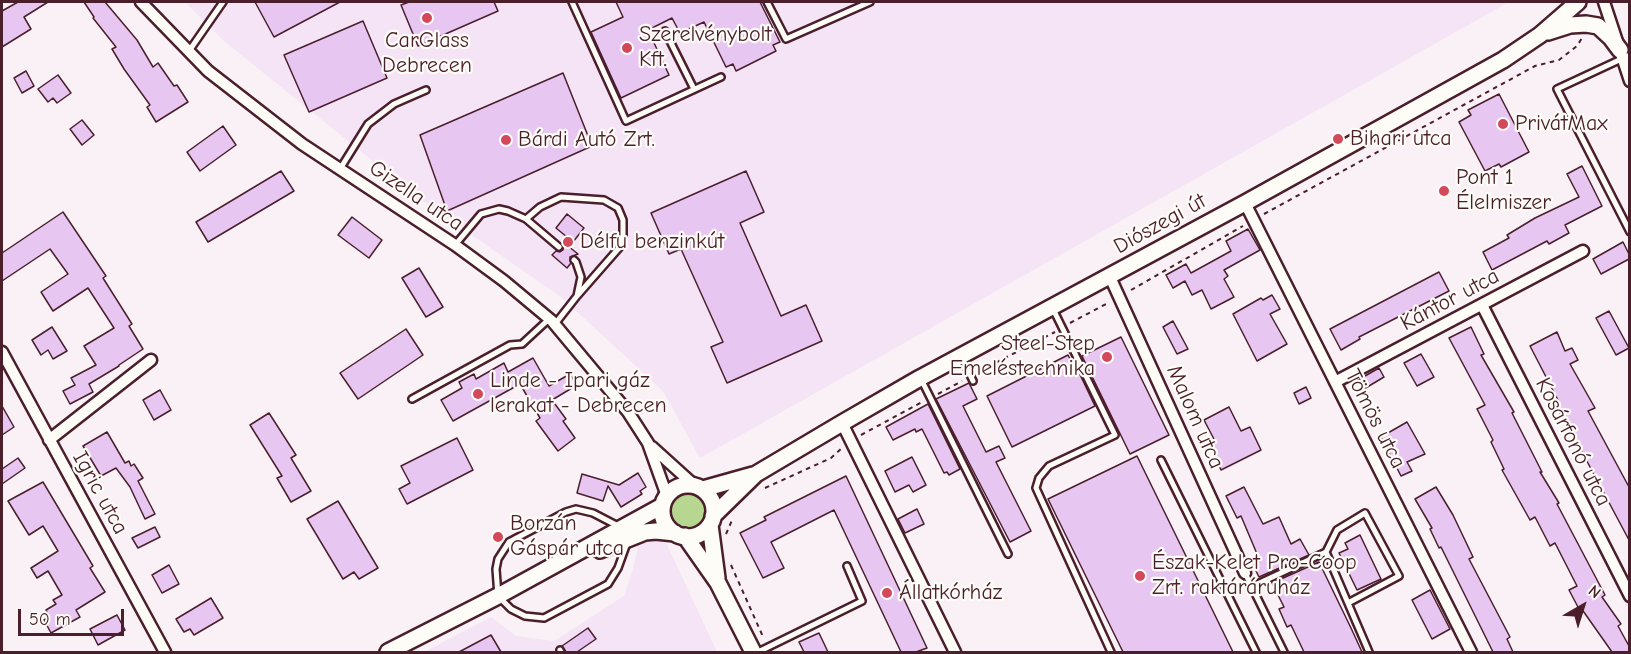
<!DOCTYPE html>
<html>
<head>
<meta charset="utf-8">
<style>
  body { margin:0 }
  #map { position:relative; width:1631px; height:654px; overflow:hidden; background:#f9f1f6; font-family:"Comic Neue",sans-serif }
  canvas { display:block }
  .frame { position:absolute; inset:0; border:3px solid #4a1f2b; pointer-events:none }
  .north { position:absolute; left:1553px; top:576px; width:60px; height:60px; -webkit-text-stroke:4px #fdfcf7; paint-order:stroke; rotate:39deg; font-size:16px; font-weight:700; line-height:24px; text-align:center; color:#4a1f2b }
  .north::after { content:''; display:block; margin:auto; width:21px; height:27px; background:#4a1f2b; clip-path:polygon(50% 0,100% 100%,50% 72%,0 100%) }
  .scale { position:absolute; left:18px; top:609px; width:106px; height:27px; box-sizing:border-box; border:3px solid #4a1f2b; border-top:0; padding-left:8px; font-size:18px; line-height:21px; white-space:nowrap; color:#4a1f2b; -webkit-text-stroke:4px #fdfcf7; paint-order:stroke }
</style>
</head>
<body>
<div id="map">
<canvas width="1631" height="654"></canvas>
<div class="frame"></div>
<div class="north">N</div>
<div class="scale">50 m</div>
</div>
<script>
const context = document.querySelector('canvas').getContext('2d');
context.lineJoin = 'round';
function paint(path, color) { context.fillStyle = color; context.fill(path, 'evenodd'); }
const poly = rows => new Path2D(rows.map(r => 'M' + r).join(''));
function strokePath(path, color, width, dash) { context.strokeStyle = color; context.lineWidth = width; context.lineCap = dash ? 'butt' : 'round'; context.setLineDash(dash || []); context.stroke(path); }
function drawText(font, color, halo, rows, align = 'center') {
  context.font = font + ' "Comic Neue",sans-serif'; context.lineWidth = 4.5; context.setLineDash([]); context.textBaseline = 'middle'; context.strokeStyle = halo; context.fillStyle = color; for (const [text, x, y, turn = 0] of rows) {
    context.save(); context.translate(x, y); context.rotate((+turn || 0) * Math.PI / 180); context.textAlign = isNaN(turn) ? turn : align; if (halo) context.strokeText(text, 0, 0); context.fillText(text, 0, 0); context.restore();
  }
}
paint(poly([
  [185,2,1509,2,700,458,663,391,561,297,420,199,224,41],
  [664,538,717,652,424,652,491,617,516,636,554,641,624,596,634,566,639,541]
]), '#f4e4f5');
paint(poly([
  '671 511a17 17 0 1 1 34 0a17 17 0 1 1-34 0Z'
]), '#b7d791');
const building = poly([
  [18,2,48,2,24,17,31,29,2,47,2,11,18,2],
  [84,2,105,2,137,40,153,67,158,63,174,86,177,85,188,102,156,122,147,107,150,105,124,69,112,49,116,47,93,18,94,17,84,2],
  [255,2,340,2,274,37,255,2],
  [409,2,494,2,498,11,418,46,401,5,409,2],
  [616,2,760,2,780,42,773,45,776,51,736,71,733,64,726,67,704,22,680,33,672,18,648,30,669,75,621,98,591,32,623,17,616,2],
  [363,21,387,78,309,112,284,55,363,21],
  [26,71,34,86,22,93,14,78,26,71],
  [563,73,592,146,447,211,420,135,563,73],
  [58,75,71,93,57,103,53,98,48,102,38,89,58,75],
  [1499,94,1529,152,1501,167,1499,164,1485,171,1459,122,1471,115,1468,110,1499,94],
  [82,120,94,135,82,145,70,129,82,120],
  [223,126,236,145,200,171,187,152,223,126],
  [1582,166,1602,206,1565,225,1569,233,1549,244,1547,241,1492,270,1483,252,1509,238,1507,235,1535,218,1579,197,1567,174,1582,166],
  [281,171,294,191,208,242,196,222,281,171],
  [746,171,764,212,740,223,781,316,806,305,822,341,727,383,711,347,723,342,681,249,669,254,651,213,746,171],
  [63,212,106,276,103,278,132,324,129,326,143,349,119,365,119,366,89,384,93,392,70,404,63,391,75,385,71,378,96,365,84,346,114,328,88,288,53,311,41,292,68,274,50,249,2,281,2,253,63,212],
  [567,214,584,228,573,242,556,228,567,214],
  [352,217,382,240,369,258,338,235,352,217],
  [1248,229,1260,250,1224,270,1228,276,1224,279,1234,297,1211,309,1202,290,1192,295,1185,281,1173,288,1166,275,1186,264,1191,273,1231,251,1226,241,1248,229],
  [563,242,578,254,570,257,571,263,567,268,552,255,556,251,560,252,563,250,563,242],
  [1623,242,1629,254,1629,259,1601,274,1593,259,1623,242],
  [419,268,443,307,426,317,402,278,419,268],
  [1439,272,1449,291,1359,337,1360,339,1341,350,1330,329,1439,272],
  [1272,295,1280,309,1270,314,1287,344,1257,361,1233,314,1261,298,1263,300,1272,295],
  [1609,311,1629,348,1616,355,1596,318,1609,311],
  [1173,321,1188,349,1177,354,1163,327,1173,321],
  [52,327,67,351,53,359,48,350,41,355,32,340,52,327],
  [1471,327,1484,354,1481,355,1514,412,1512,413,1542,472,1540,472,1559,503,1557,504,1605,595,1602,597,1621,624,1618,626,1629,646,1629,652,1612,652,1581,608,1579,609,1569,590,1577,586,1555,543,1550,546,1535,517,1530,520,1502,470,1504,469,1491,442,1493,440,1477,409,1485,405,1449,338,1471,327],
  [406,329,423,355,358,399,340,373,406,329],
  [1557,332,1565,351,1572,348,1578,360,1570,364,1595,408,1588,411,1629,487,1629,540,1566,422,1565,423,1555,404,1559,402,1530,346,1557,332],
  [1121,337,1169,435,1130,454,1082,356,1121,337],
  [1421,354,1434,377,1417,386,1404,363,1421,354],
  [1068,355,1071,361,1073,360,1095,406,1012,447,987,396,1068,355],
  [533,358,549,386,570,374,577,385,552,400,566,419,563,421,575,438,558,451,536,421,540,418,520,384,453,421,441,400,462,388,459,382,474,374,476,379,504,363,508,372,533,358],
  [1379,368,1384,377,1364,389,1358,380,1379,368],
  [969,383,977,399,963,406,986,452,999,446,1005,458,996,462,1031,531,1010,542,936,399,969,383],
  [1306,387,1311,398,1299,404,1294,393,1306,387],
  [160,390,171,410,154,420,143,400,160,390],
  [928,404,960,469,949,475,947,472,944,473,922,429,916,432,915,429,893,440,886,427,928,404],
  [2,406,14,427,2,435,2,406],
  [1229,407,1241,431,1250,427,1261,450,1221,470,1210,446,1216,443,1204,420,1229,407],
  [269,413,296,455,291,458,311,491,291,502,277,478,282,476,250,425,269,413],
  [1407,422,1425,454,1407,462,1412,471,1401,476,1381,437,1407,422],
  [107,432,125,463,129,461,131,466,134,464,143,478,138,481,155,514,145,519,130,487,116,468,101,476,83,446,107,432],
  [457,438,473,470,407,504,399,489,410,483,401,466,457,438],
  [1137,456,1233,652,1123,652,1048,499,1137,456],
  [912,457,926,485,913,492,909,485,895,492,885,471,912,457],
  [18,458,25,468,2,484,2,469,18,458],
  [638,473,646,487,640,491,642,494,621,507,608,486,603,501,577,493,582,474,619,485,638,473],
  [846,476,927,648,916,652,901,652,834,510,771,542,784,568,763,578,740,533,766,520,764,517,846,476],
  [43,482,93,566,90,568,105,592,76,610,80,617,51,633,44,620,49,617,46,610,56,604,53,600,62,595,48,571,37,578,31,568,58,551,43,526,29,535,8,501,43,482],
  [1244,487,1263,524,1279,517,1291,544,1300,539,1309,555,1259,577,1253,565,1260,561,1241,516,1237,518,1226,496,1244,487],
  [1436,487,1453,515,1473,557,1469,559,1510,637,1507,639,1513,652,1493,652,1441,547,1439,548,1430,529,1432,528,1415,499,1436,487],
  [338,501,378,568,359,579,354,572,343,579,307,519,338,501],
  [917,509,924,524,905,533,898,519,917,509],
  [155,527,160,537,138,548,132,538,155,527],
  [1360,535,1381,579,1357,590,1339,553,1348,549,1345,543,1360,535],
  [1319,562,1351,628,1362,652,1304,652,1291,625,1287,627,1279,609,1284,607,1272,583,1319,562],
  [169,565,179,584,162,593,152,575,169,565],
  [1430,590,1450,629,1432,639,1412,600,1430,590],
  [211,598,223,618,194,635,190,629,184,632,176,619,211,598],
  [117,615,125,630,98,645,90,629,117,615],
  [588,628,596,639,577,652,566,652,562,646,588,628],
  [819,633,828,652,804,652,799,642,819,633],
  [491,635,501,652,459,652,491,635]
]);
paint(building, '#e8c6f2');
strokePath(building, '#4a1f2b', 1.5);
const lane = poly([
  [572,2,626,121,721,77],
  [767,2,786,39,870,2],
  [665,31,694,89],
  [189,51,223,2],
  [1630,55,1557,89,1630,232],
  [340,169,368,124,394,104,426,90],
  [526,219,540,207,561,197,604,200,618,208,623,220,623,235,619,248,577,296],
  [455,245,481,214,499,209,508,211,526,219,559,247],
  [1053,309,1115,435,1049,466,1039,478,1036,488,1111,652],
  [555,324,577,296,581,277,576,262,574,260],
  [962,358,973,381],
  [921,379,1008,554],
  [412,399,510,345,522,344,549,319],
  [1161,460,1256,652],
  [620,527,593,513,576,509,566,512,509,542,498,559,496,569,498,596,511,609,525,616,544,618,608,584,618,568,627,543],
  [1326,552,1337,530,1365,513,1399,576,1348,603],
  [1245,573,1284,652],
  [1251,587,1326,552,1369,652],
  [560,650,561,652],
  [758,652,862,601,847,566]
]);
const street = poly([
  [141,2,208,71,302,144,455,245,504,281,552,321,628,412,648,443,667,496],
  [1604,2,1630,81],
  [1245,203,1471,652],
  [1110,277,1245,573],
  [1482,305,1630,596],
  [2,352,165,652],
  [1335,382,1583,251],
  [842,423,955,652],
  [49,440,151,360],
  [652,447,694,485]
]);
const secondary = poly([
  [1548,32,1570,25,1586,24,1598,26,1611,38,1620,50],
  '662 511a26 26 0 1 1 52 0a26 26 0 1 1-52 0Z',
  [703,489,753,475],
  [713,516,756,474,842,423,920,378,1245,203,1503,60,1540,35,1578,2],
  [710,525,717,578],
  [685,536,718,583,753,652],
  [600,550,645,532,656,531,675,533],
  [388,652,498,596,662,506]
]);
strokePath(lane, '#4a1f2b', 10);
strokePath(street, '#4a1f2b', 15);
strokePath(secondary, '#4a1f2b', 20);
strokePath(poly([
  [1264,214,1535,66,1559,60,1577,46,1582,38],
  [1131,290,1243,226],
  [1070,323,1108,303],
  [980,371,1055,332],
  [938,394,962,381],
  [861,435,922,402],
  [765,488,831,458,842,448],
  [726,534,733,518],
  [731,565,764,639]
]), '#4a1f2b', 2, [4.5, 4.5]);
strokePath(lane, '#fdfcf7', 5);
strokePath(street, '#fdfcf7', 10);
strokePath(secondary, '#fdfcf7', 15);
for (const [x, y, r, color] of [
  [427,18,6,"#d1495b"],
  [627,48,6,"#d1495b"],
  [1503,124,6,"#d1495b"],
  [1338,139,6,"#d1495b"],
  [506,140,6,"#d1495b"],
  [1444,191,6,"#d1495b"],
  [568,242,6,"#d1495b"],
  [1107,357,6,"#d1495b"],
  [478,394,6,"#d1495b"],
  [498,537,6,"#d1495b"],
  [1140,576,6,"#d1495b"],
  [887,593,6,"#d1495b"]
]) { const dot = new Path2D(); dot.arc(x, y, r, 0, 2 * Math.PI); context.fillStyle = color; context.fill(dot); strokePath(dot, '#fdfcf7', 2); }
drawText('22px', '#4a1f2b', '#fdfcf7', [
  ["Szerelvénybolt",639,35],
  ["Kft.",639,60],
  ["CarGlass",427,41,"center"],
  ["Debrecen",427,66,"center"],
  ["PrivátMax",1515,124],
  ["Bihari utca",1350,139],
  ["Bárdi Autó Zrt.",518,140],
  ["Pont 1",1456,178],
  ["Élelmiszer",1456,203],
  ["Délfu benzinkút",580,242],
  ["Steel-Step",1095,344,"right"],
  ["Emeléstechnika",1095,369,"right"],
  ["Linde - Ipari gáz",490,381],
  ["lerakat - Debrecen",490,406],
  ["Borzán",510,524],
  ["Gáspár utca",510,549],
  ["Észak-Kelet Pro-Coop",1152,563],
  ["Zrt. raktáráruház",1152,588],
  ["Állatkórház",899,593]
], 'left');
drawText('22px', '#4a1f2b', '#fdfcf7', [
  ["Gizella utca",416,196,34],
  ["Diószegi út",1160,224,-29],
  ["Kántor utca",1450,300,-28],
  ["Malom utca",1195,417,66],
  ["Tömös utca",1375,419,63],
  ["Kosárfonó utca",1573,442,63],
  ["Igric utca",100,493,61]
]);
</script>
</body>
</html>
